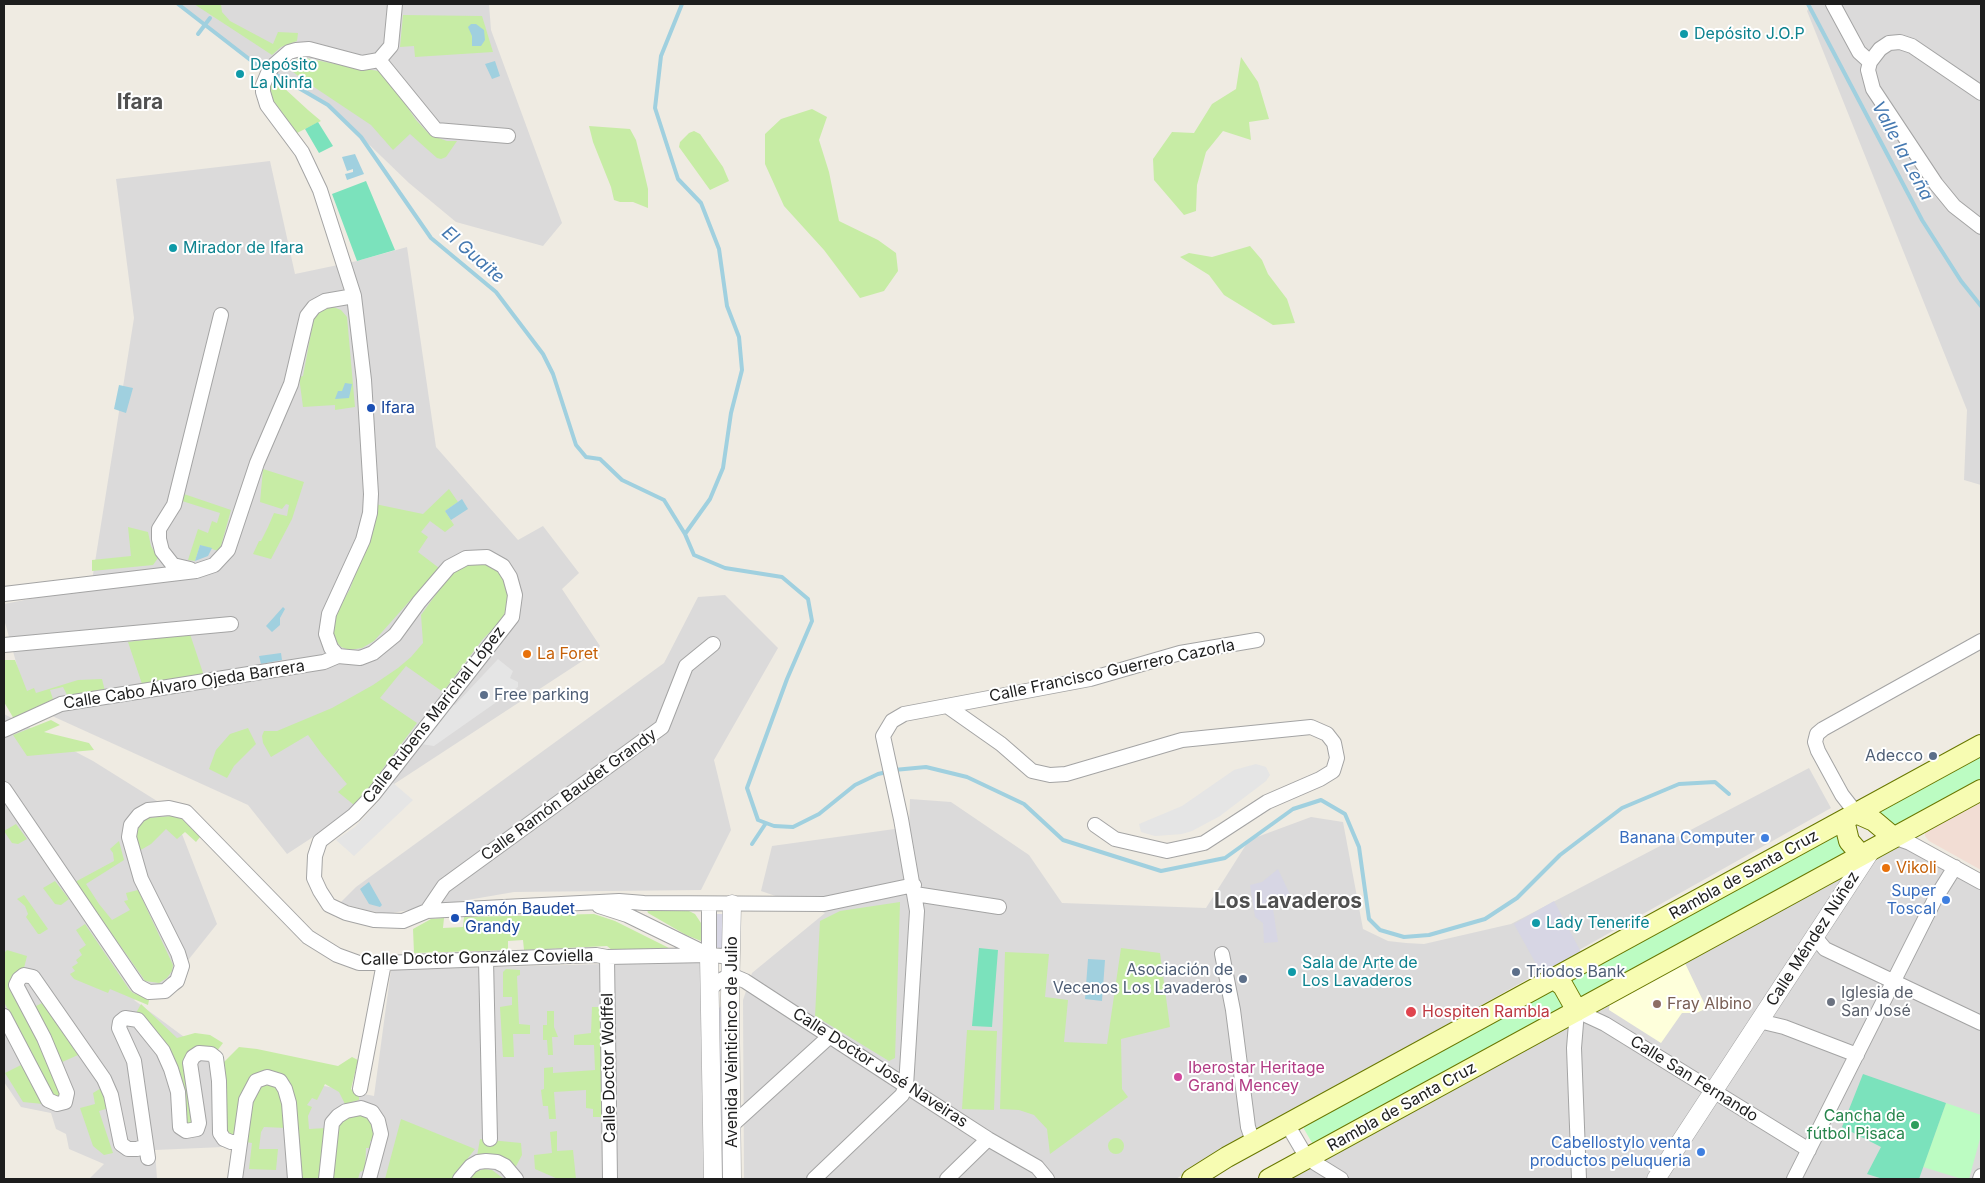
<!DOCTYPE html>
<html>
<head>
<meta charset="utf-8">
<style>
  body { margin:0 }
  #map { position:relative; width:1985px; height:1183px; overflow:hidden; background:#efebe2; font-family:Inter,sans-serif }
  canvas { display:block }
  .frame { position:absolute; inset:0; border:5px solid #1d1d1d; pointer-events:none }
</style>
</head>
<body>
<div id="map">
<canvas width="1985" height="1183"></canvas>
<div class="frame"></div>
</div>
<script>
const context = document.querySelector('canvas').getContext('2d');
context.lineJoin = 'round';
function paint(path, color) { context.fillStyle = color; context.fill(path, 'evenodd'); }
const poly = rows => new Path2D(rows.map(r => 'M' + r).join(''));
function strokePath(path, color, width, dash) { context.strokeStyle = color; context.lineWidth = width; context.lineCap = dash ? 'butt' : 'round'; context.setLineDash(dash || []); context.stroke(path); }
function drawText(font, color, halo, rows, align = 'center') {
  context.font = font + ' Inter,sans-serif'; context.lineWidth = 4; context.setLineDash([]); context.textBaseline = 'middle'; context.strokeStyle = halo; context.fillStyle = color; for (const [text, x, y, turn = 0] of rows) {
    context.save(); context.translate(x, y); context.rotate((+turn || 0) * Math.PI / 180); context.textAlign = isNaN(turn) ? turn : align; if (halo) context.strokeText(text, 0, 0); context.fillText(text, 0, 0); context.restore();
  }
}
paint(poly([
  [178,4,489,4,491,30,562,223,543,246,456,222,409,183,328,105,253,62],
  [1812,4,1981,4,1981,485,1964,480,1967,410,1807,11],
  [270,161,295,274,357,261,407,247,436,447,518,540,543,526,579,573,562,589,600,646,590,656,287,854,248,805,28,705,4,619,4,604,91,587,134,318,116,179],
  [725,595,778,648,714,760,731,830,701,890,514,892,386,914,366,910,340,903,356,887,664,663,698,597],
  [4,714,93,761,173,811,217,924,169,984,134,1000,214,1059,220,1078,223,1147,155,1150,157,1179,89,1179,104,1164,69,1149,66,1134,56,1129,51,1113,21,1107,4,1082],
  [1809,768,1831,808,1194,1167,1176,1179,744,1179,743,1000,752,973,825,913,761,891,772,846,909,827,910,799,951,802,1029,855,1062,903,1206,908,1249,840,1311,817,1343,822,1363,929,1388,941,1406,943,1424,944,1511,924],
  [1893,837,1981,882,1981,1179,1269,1179],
  [707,961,708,1179,235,1179,250,1071,374,1096,391,970]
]), '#dbdada');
paint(poly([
  [1684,961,1706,1007,1703,1010,1696,1013,1682,1013,1661,1043,1609,1010,1610,1001]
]), '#feffdb');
paint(poly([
  [1981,799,1981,870,1929,841,1925,836,1925,831]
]), '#f2ddd4');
paint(poly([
  [194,4,221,4,222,12,230,21,273,44,278,32,298,33,297,41,281,47,272,55],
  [403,15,482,16,493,52,415,57,414,46,400,47],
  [300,57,351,67,379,71,392,84,416,120,430,135,447,141,457,141,446,157,441,159,437,158,410,134,393,150,371,125,302,79,292,71,290,64],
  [1241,57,1258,82,1269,119,1249,122,1251,140,1223,131,1206,152,1197,185,1196,211,1184,215,1154,180,1153,159,1172,132,1194,133,1212,104,1236,89],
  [272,77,308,110,321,121,297,133,272,99,269,91],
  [812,109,827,117,819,140,829,172,839,221,878,240,896,253,898,271,884,291,860,298,824,250,784,206,765,164,765,134,781,119],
  [589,126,630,129,636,140,644,172,648,189,648,208,633,202,620,202,614,200,611,187,593,142],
  [694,131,700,134,723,167,729,181,710,190,679,147,680,142,689,133],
  [1250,246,1262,260,1268,274,1287,299,1295,323,1273,325,1224,295,1209,275,1180,257,1189,253,1212,257],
  [331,306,341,310,347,317,355,407,335,410,335,405,303,407,299,377,303,376,314,317,320,310],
  [263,469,304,482,292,519,271,559,253,554,259,541,261,541,268,527,274,513,287,516,289,505,286,504,282,509,260,502],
  [449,489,458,502,445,511,454,525,445,532,430,521,421,532,428,537,418,552,439,568,374,641,362,648,349,650,341,647,336,641,332,631,333,624,339,608,350,589,365,546,375,504,423,514],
  [184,494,231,510,221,546,218,551,200,545,195,561,188,560,198,529,208,533,212,521,217,523,220,513,182,501],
  [128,527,148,532,151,546,158,558,153,565,92,571,92,560,131,556],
  [477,563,490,566,500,572,505,582,508,592,507,607,502,620,483,639,443,692,406,666,380,698,417,723,384,767,369,791,354,805,338,792,347,784,321,753,308,735,271,757,263,743,262,736,264,731,277,731,332,708,373,685,398,668,411,657,423,643,421,615,450,575,465,566],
  [190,634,204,676,142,684,128,642],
  [4,660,15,660,27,691,34,688,36,693,78,680,102,679,105,691,67,695,63,687,50,690,53,699,14,719,4,702],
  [51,720,60,725,44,732,89,743,94,750,27,756,13,735],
  [248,728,256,744,234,766,227,778,209,769,216,750,230,734],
  [172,816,182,819,200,837,196,842,185,832,177,839,166,829,151,844,139,851,135,835,137,828,142,821,147,818],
  [16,824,27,839,18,844,12,843,4,831],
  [119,841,124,860,86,884,99,904,112,920,130,910,124,901,128,900,126,893,138,890,173,965,172,971,167,978,159,983,145,981,141,975,75,882,114,861,113,853,110,849],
  [55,881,69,899,61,905,55,904,43,888],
  [24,895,48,929,40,934,38,934,26,917,28,914,25,906,17,899],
  [900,902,895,1058,889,1061,815,1016,820,921,840,911],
  [647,910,689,911,695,914,701,923,701,941,686,935,648,913],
  [594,914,615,921,669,948,612,950,607,946,524,950,523,940,508,941,508,950,414,953,413,929,431,919,444,918,443,928,463,927,464,917],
  [85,924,129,989,133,993,147,998,149,1000,148,1005,110,989,108,993,74,979,70,974,75,971,72,967,78,963,76,960,82,955,79,950,86,945,76,930],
  [1121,948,1160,953,1170,1027,1121,1039,1122,1089,1128,1097,1050,1154,1047,1129,1034,1115,1019,1110,1000,1109,1005,952,1049,954,1045,997,1068,1000,1064,1042,1107,1044],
  [7,950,27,956,24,968,17,975,28,1013,64,1098,53,1098,4,1002,4,953],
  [506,969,520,970,520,975,517,976,519,1024,530,1025,530,1034,513,1034,514,1057,503,1057,500,1007,512,1005,512,997,503,997,503,972],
  [46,1001,75,1040,78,1055,60,1063,34,1007],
  [141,1004,177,1038,195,1033,210,1035,223,1043,217,1051,195,1052,192,1124,185,1125,159,1036,150,1023,136,1013],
  [592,1007,601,1007,602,1117,593,1117,593,1109,586,1108,586,1090,554,1092,556,1119,549,1119,548,1106,543,1106,541,1090,544,1089,544,1068,553,1067,553,1073,595,1070,594,1045,574,1045,574,1035,591,1033],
  [547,1011,554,1011,554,1027,558,1037,552,1037,553,1055,548,1055,547,1040,543,1040,543,1025,547,1025],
  [967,1030,997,1031,994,1110,962,1109],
  [239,1047,257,1049,338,1066,352,1057,358,1060,351,1089,359,1095,359,1100,345,1104,339,1092,325,1084,317,1100,312,1098,307,1105,312,1107,308,1116,309,1129,327,1128,321,1179,300,1179,289,1091,265,1075,235,1135,233,1137,226,1136,221,1065],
  [23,1064,43,1104,23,1102,5,1073],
  [268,1084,274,1085,280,1090,286,1128,264,1127,261,1132,259,1149,278,1149,276,1170,249,1169,252,1143,246,1142,251,1108,255,1092,261,1086],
  [103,1087,109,1108,99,1111,113,1153,104,1155,93,1146,80,1108,95,1104,93,1093],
  [355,1113,372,1118,376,1141,370,1141,370,1148,366,1148,365,1170,360,1172,358,1179,333,1179,338,1121],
  [401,1119,475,1149,452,1179,385,1179],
  [557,1131,557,1151,573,1150,576,1179,558,1179,535,1169,534,1155,552,1153,550,1132],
  '1108 1146a8 8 0 1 1 16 0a8 8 0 1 1-16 0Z',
  [480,1139,521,1143,522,1155,514,1170,477,1156],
  [484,1169,492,1170,504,1179,469,1179,475,1172]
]), '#c7eca5');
paint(poly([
  [1981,751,1981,783,1897,827,1874,809],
  [1835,834,1844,843,1846,853,1583,1000,1569,976],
  [1545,989,1555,990,1565,1007,1313,1144,1311,1141,1304,1129,1304,1123],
  [1946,1103,1981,1115,1981,1135,1969,1179,1962,1179,1923,1167]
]), '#bcfcc2');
paint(poly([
  [318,122,333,146,319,153,305,129],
  [366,181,395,250,357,261,332,194],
  [979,948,998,950,992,1027,972,1026],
  [1863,1074,1946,1103,1919,1179,1883,1179,1867,1174,1881,1147,1842,1127]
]), '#7be2bc');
paint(poly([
  [498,659,513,671,510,678,518,682,518,687,434,746,421,744,451,704,455,705],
  [1256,764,1266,767,1270,775,1266,781,1220,816,1192,831,1182,834,1155,836,1141,832,1139,824,1182,806,1234,770],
  [392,782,413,800,354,856,336,840,355,827,378,802]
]), '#e5e5e5');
paint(poly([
  [1278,869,1292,899,1272,902,1278,942,1264,943,1263,923,1255,917,1250,885,1262,882],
  [1554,901,1581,952,1541,973,1514,924],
  [716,914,725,914,725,948,718,948,715,945,714,918],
  [721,1006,728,1008,730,1179,717,1179,716,1011]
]), '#d7d6e4');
paint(poly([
  [471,24,476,24,484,30,485,40,481,46,472,46,472,36,468,27],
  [495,61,500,76,492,79,485,64],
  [355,154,364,174,347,180,345,174,353,172,353,169,347,171,342,157],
  [345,383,352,384,349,398,335,399,338,391,342,391],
  [119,385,133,388,126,413,114,409],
  [462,499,468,509,451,520,445,511],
  [200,545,212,548,208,556,195,561],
  [283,607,285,609,280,618,280,625,272,632,266,626],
  [281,653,282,660,261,664,259,656],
  [369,882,382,905,380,907,369,904,360,889],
  [1088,959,1105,960,1102,1001,1085,999]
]), '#a0d0df');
strokePath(poly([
  [178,4,253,62,267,70],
  [682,4,661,56,655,108,678,179,701,203,719,249,727,306,739,337,742,370,731,413,723,468,710,499,685,534,694,555,725,568,782,577,808,599,812,621,787,679,747,788,758,820,774,826,793,827,819,814,855,785,878,774,887,772],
  [1808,4,1922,220,1961,281,1981,306],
  [198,34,210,18],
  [273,73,328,105,361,137,431,238,496,292,543,354,553,374,576,445,586,457,600,459,622,480,664,500,685,534],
  [894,770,926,767,967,777,1024,804,1063,840,1161,871,1225,858,1293,809,1321,800,1345,814,1359,847,1369,919,1380,930,1404,937,1429,935,1485,919,1517,898,1560,855,1622,808,1679,784,1715,782,1729,794],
  [752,844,766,823]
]), '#a0d0df', 4);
const minor = poly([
  [395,4,391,46,379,60,362,63,309,49,296,50,289,52,274,65,268,73,263,85,263,92,267,105,302,152,320,190,354,296,364,380,371,494,370,513,363,540,329,614,326,634,331,648,338,656,360,658,373,653,395,635,419,602,449,567,466,558,487,557,503,566,510,577,515,595,512,617,373,795,354,815,320,841,315,856,314,878,320,891,329,905,346,913,374,920,403,921,427,911,619,901,644,903,824,904,914,885],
  [1833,4,1859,52,1870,62],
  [379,60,436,130,508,136],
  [1981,93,1912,46,1900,42,1889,43,1880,49,1870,62,1868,70,1873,89,1936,184,1954,206,1981,227],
  [190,569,173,565,162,551,159,539,159,529,174,505,221,315],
  [4,594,196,571,214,565,228,550,257,463,291,384,307,316,314,307,325,301,354,296],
  [4,645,231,624],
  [947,706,1001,744,1032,771,1050,775,1066,774,1182,740,1311,727,1327,734,1334,743,1337,758,1333,771,1320,779,1267,802,1204,843,1167,851,1115,839,1095,825],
  [4,730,61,704,324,662,338,656],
  [4,789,138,986,149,992,165,991,173,984,177,981,182,966,178,953,141,879,129,837,131,825,139,815,148,810,169,808,186,812,308,937,337,955,359,963,384,963,596,955,607,957,709,955],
  [1856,813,1842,795,1818,751,1815,742,1817,734,1823,729,1981,641],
  [1893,837,1910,843,1981,882],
  [915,894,999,907],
  [709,904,709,955],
  [599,906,627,915,709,955,722,956,732,953],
  [427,911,444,886,662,727,686,666,713,644],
  [1815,937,1825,949,1981,1023],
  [1222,954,1233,1010,1248,1127,1250,1133,1255,1142],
  [607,957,610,1179],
  [486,960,490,1139],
  [710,989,719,981,731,975,745,981,906,1086,988,1139,1037,1167,1047,1179],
  [4,1016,48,1100,57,1104,65,1102,67,1093,44,1038,16,985,19,979,24,975,33,977,104,1079,111,1095,121,1144,128,1149,137,1149,146,1146],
  [1759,1021,1784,1027,1857,1055],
  [360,1089,384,963],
  [1287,1124,1307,1158,1341,1179],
  [731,1126,830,1036],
  [148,1158,134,1061,119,1028,120,1022,125,1018,138,1020,163,1051,171,1069,178,1092,180,1127,186,1131,197,1129,199,1123,190,1063,193,1057,199,1053,211,1054,216,1058,219,1081,220,1133,224,1139,231,1142,240,1142],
  [235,1179,246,1100,256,1081,267,1077,280,1081,285,1089,289,1103,295,1179],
  [326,1179,332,1123,338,1116,346,1111,361,1108,372,1112,378,1121,381,1134,369,1179],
  [460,1179,471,1166,478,1162,486,1161,497,1162,505,1166,516,1179],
  [814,1179,902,1095,906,1086,917,911,901,819,883,736,892,721,904,714,1090,679,1180,653,1257,640],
  [947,1179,988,1139],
  [1579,1179,1574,1048,1577,1011,1605,1024,1809,1150],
  [1794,1179,1935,899,1955,867],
  [1980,1179,1981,1176]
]);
const tertiary = poly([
  [709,955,713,1179],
  [732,1179,730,997,732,904],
  [1656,1179,1872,849]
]);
const secondary = poly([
  [1856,813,1874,821,1893,837],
  [1844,820,1849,841,1861,855],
  [1553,978,1563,986,1577,1011],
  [1192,1179,1227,1157,1981,745],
  [1269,1179,1981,790]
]);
strokePath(minor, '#a4a4a4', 16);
strokePath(tertiary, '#a4a4a4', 19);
strokePath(secondary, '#697800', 22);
strokePath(minor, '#fff', 14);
strokePath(tertiary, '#fff', 18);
strokePath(secondary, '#f7fcb2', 20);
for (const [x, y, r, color] of [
  [1684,34,5,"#0f9aa8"],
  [240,74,5,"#0f9aa8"],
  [173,248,5,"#0f9aa8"],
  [371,408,5,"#1a4fb4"],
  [527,654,5,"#e8710a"],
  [484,695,5,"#5c6f8a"],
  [1933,756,5,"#5c6f8a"],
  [1765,838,5,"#3f7fe0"],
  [1886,868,5,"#e8710a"],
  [1946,900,5,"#3f7fe0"],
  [455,918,5,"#1a4fb4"],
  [1536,923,5,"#0f9aa8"],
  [1292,972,5,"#0f9aa8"],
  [1516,972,5,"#5c6f8a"],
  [1243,979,5,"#5c6f8a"],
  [1831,1002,5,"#6b7280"],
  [1657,1004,5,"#8d6e63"],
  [1411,1012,6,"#e0444e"],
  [1178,1077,5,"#d1479c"],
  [1915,1125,5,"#2e9e5b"],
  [1701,1152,5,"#3f7fe0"]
]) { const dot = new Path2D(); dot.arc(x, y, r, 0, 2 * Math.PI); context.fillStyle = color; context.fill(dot); strokePath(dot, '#fff', 2); }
drawText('16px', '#0d838f', '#fff', [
  ["Depósito J.O.P",1694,34],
  ["Depósito",250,65],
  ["La Ninfa",250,83],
  ["Mirador de Ifara",183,248],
  ["Lady Tenerife",1546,923],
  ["Sala de Arte de",1302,963],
  ["Los Lavaderos",1302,981]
], 'left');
drawText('16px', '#164399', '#fff', [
  ["Ifara",381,408],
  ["Ramón Baudet",465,909],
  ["Grandy",465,927]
], 'left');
drawText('16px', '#c56008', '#fff', [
  ["La Foret",537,654],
  ["Vikoli",1896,868]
], 'left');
drawText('16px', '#1d1d1d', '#fff', [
  ["Calle Francisco Guerrero Cazorla",1112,671,-12],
  ["Calle Cabo Álvaro Ojeda Barrera",184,685,-9],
  ["Calle Rubens Marichal López",434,715,-52],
  ["Calle Ramón Baudet Grandy",569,795,-36],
  ["Rambla de Santa Cruz",1744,875,-29],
  ["Calle Méndez Núñez",1813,939,-57],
  ["Calle Doctor González Coviella",477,958,-1],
  ["Avenida Veinticinco de Julio",732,1042,-90],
  ["Calle Doctor Wolffel",609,1068,-91],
  ["Calle Doctor José Naveiras",880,1068,33],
  ["Calle San Fernando",1694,1079,32],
  ["Rambla de Santa Cruz",1402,1107,-29]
]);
drawText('16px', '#4e5e75', '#fff', [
  ["Free parking",494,695],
  ["Adecco",1923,756,"right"],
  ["Asociación de",1233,970,"right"],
  ["Vecenos Los Lavaderos",1233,988,"right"],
  ["Triodos Bank",1526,972]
], 'left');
drawText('16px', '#366cbe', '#fff', [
  ["Banana Computer",1755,838],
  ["Super",1936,891],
  ["Toscal",1936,909],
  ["Cabellostylo venta",1691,1143],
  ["productos peluqueria",1691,1161]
], 'right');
drawText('16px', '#5b616d', '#fff', [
  ["Iglesia de",1841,993],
  ["San José",1841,1011]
], 'left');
drawText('16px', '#785e54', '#fff', [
  ["Fray Albino",1667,1004]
], 'left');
drawText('16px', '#be3a42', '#fff', [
  ["Hospiten Rambla",1422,1012]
], 'left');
drawText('16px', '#b23c85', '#fff', [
  ["Iberostar Heritage",1188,1068],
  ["Grand Mencey",1188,1086]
], 'left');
drawText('16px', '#27864d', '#fff', [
  ["Cancha de",1905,1116],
  ["fútbol Pisaca",1905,1134]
], 'right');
drawText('italic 18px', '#4579b1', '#fff', [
  ["Valle la Leña",1902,151,62],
  ["El Guaite",473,255,41]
]);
drawText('bold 21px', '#505050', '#fff', [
  ["Ifara",140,103],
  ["Los Lavaderos",1288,902]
]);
</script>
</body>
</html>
